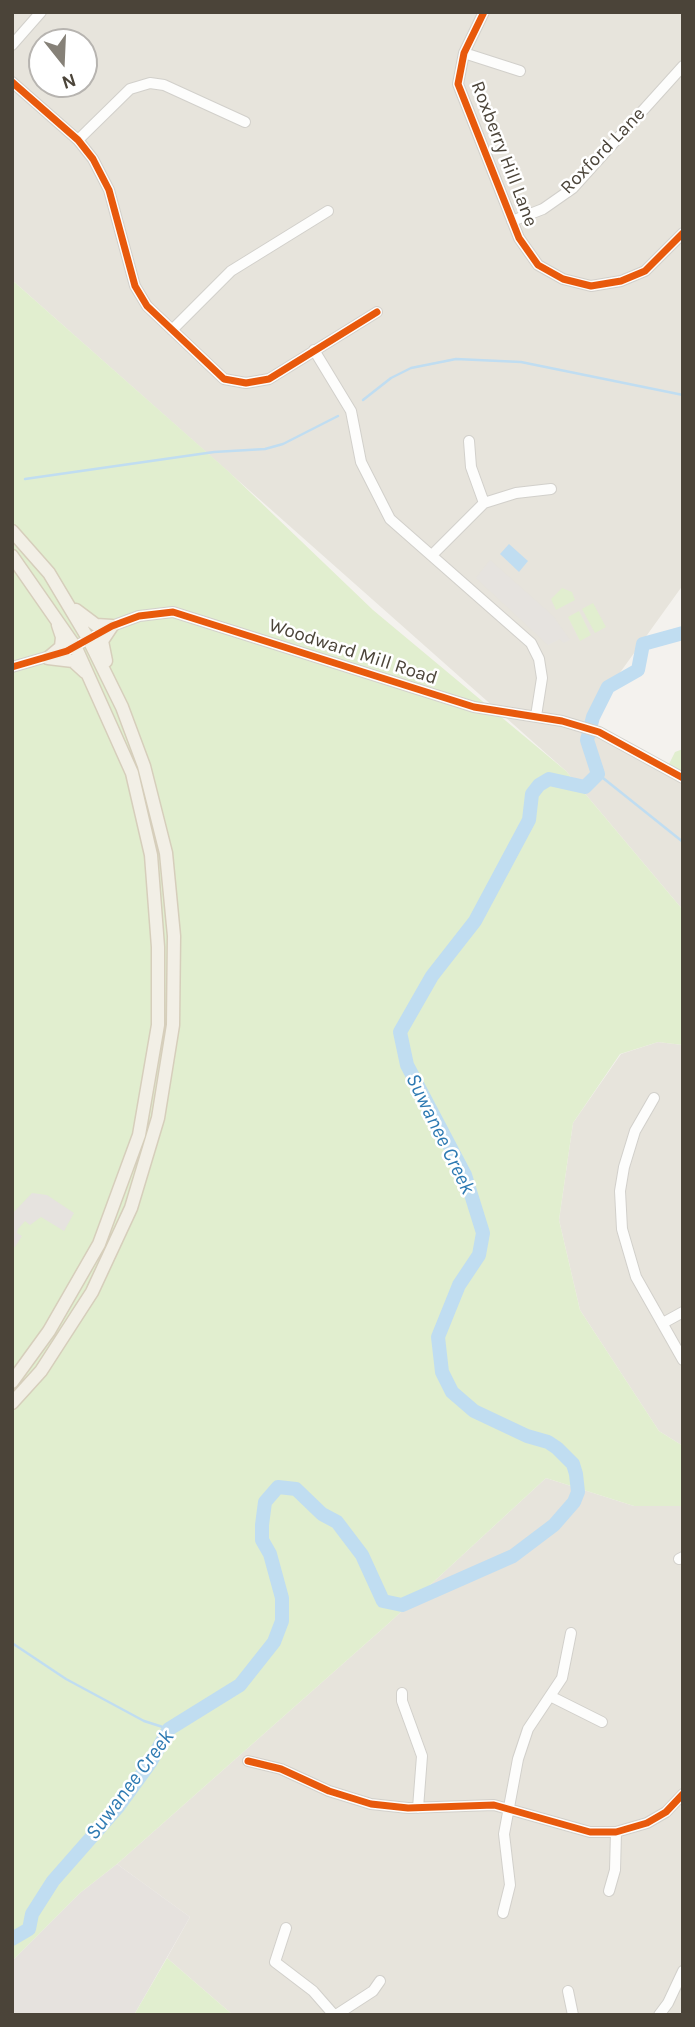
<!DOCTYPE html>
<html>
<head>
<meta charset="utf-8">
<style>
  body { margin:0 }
  #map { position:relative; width:695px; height:2027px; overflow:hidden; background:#f4f2ee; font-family:Karla,sans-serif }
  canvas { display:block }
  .frame { position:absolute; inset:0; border:14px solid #4b4439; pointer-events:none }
  .north { position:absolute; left:28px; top:28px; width:70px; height:70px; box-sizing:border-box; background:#fff; border:2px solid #b7b4b0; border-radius:50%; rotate:162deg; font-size:19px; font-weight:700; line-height:28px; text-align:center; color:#4b4439 }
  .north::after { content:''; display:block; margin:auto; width:24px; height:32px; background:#868178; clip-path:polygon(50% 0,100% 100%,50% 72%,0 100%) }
</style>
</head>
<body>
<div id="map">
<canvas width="695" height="2027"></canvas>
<div class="frame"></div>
<div class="north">N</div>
</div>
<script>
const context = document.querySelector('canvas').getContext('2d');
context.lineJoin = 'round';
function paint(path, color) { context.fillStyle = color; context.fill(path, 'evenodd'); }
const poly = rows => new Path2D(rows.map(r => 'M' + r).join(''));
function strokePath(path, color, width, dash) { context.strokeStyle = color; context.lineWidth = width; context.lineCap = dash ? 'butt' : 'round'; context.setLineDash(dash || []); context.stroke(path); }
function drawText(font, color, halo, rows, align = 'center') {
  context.font = font + ' Karla,sans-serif'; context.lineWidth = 5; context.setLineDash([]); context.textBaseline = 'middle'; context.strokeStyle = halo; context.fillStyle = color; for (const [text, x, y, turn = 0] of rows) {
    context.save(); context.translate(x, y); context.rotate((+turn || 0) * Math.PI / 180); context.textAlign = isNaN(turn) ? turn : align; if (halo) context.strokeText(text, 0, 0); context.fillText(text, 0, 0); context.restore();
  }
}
paint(poly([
  [12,12,683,12,683,585,578,731,601,738,683,781,683,910,566,771,12,280],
  [42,42,84,42,84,84,42,84],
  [658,1042,683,1045,683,1446,659,1431,580,1310,559,1220,573,1123,621,1054],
  [546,1478,634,1506,683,1506,683,2015,233,2015,167,1958,190,1917,117,1864,389,1623]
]), '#e7e4dc');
paint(poly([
  [117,1864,190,1917,134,2015,12,2015,12,1961,80,1893]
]), '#e6e2de');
paint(poly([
  [12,280,228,471,373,610,566,771,683,910,683,1045,658,1042,620,1054,573,1123,559,1220,580,1310,659,1431,683,1446,683,1506,634,1506,546,1478,389,1623,117,1864,80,1893,12,1961],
  [562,588,572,592,575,600,556,610,551,599],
  [593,603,606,627,595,633,582,609],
  [579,611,591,635,580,641,568,617],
  [683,749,683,773,668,766,675,752],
  [167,1958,233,2015,134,2015]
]), '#e1eecf');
paint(poly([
  [490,560,553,616,570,640,563,643,560,639,548,645,476,578],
  [32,1193,47,1195,74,1213,64,1231,41,1217,30,1225,25,1221,18,1229,17,1233,22,1236,15,1247,12,1246,12,1214]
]), '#e6e3df');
paint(poly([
  [509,544,528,561,519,572,500,554]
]), '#c0ddf1');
strokePath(poly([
  [363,400,391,378,411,368,456,359,521,362,683,395],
  [25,479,214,452,265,449,283,444,338,416],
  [598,774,683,842],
  [12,1643,66,1679,144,1721,169,1729]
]), '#c0ddf1', 2.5);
strokePath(poly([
  [12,1939,29,1929,32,1914,53,1881,118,1807,150,1763,169,1729,240,1685,274,1642,282,1621,282,1598,270,1554,262,1540,262,1525,265,1502,278,1487,296,1489,322,1514,337,1522,362,1555,383,1601,402,1605,513,1556,554,1525,574,1502,578,1492,576,1474,573,1464,557,1448,548,1442,527,1436,474,1411,452,1392,442,1372,438,1337,459,1285,479,1255,483,1233,465,1175,407,1065,400,1032,432,976,475,921,529,820,532,794,539,785,549,779,585,787,598,774,587,740,593,717,608,687,638,670,643,644,683,633]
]), '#c0ddf1', 14);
const minor = poly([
  [484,12,464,53,458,84,519,238,538,265,563,279,591,286,621,281,645,271,683,233],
  [12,45,41,12],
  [464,53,520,71],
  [12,82,78,140,93,159,109,190,135,286,147,306,224,379,246,383,269,379,377,312],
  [78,140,130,89,150,83,164,85,245,122],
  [512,221,543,209,573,188,683,66],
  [172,330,231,271,328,211],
  [314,350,351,411,361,462,390,519,531,643,539,659,542,678,536,716],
  [469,441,471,467,484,503],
  [432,555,484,503,516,493,551,489],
  [12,667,67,651,112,626,139,616,173,612,474,707,562,721,599,732,683,778],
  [654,1098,635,1131,624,1167,620,1191,622,1229,636,1277,683,1360],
  [663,1323,683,1312],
  [679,1559,683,1557],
  [402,1693,402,1701,422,1756,418,1808],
  [552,1697,602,1722],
  [248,1761,281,1769,329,1791,371,1804,408,1808,494,1805,590,1832,616,1832,647,1823,666,1812,683,1794],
  [609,1891,615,1870,616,1832],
  [503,1913,510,1885,504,1834,518,1759,528,1729,562,1678,571,1633],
  [286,1928,275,1962,313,1991,334,2015],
  [568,1991,573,2015],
  [336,2015,373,1991,380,1981],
  [659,2015,668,2003,683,1971]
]);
const major = poly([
  [12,531,49,573,89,640,122,707,144,766,166,853,174,936,173,1025,158,1118,131,1208,92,1292,41,1371,12,1403],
  [12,556,76,648,132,773,151,855,158,947,158,1025,139,1135,99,1244,49,1331,12,1382],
  [76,610,96,625,112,626],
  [48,658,61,647,62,637,58,625],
  [48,658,73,661,85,672],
  [106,661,102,641,112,626]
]);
strokePath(minor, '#d2d0cb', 12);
strokePath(major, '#d6cebb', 15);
strokePath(minor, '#fdfdfc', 10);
strokePath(major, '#f2efe6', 12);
strokePath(poly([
  [484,12,464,53,458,84,519,238,538,265,563,279,591,286,621,281,645,271,683,233],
  [12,82,78,140,93,159,109,190,135,286,147,306,224,379,246,383,269,379,377,312],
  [12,667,67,651,112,626,139,616,173,612,474,707,562,721,599,732,683,778],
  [248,1761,281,1769,329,1791,371,1804,408,1808,494,1805,590,1832,616,1832,647,1823,666,1812,683,1794]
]), '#e8590c', 7);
drawText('19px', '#4b4439', '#fff', [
  ["Roxford Lane",603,151,-46],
  ["Roxberry Hill Lane",504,154,69],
  ["Woodward Mill Road",353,652,18]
]);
drawText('italic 21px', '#2e7ab2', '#fff', [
  ["Suwanee Creek",440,1134,64],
  ["Suwanee Creek",130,1785,-53]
]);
</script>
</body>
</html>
